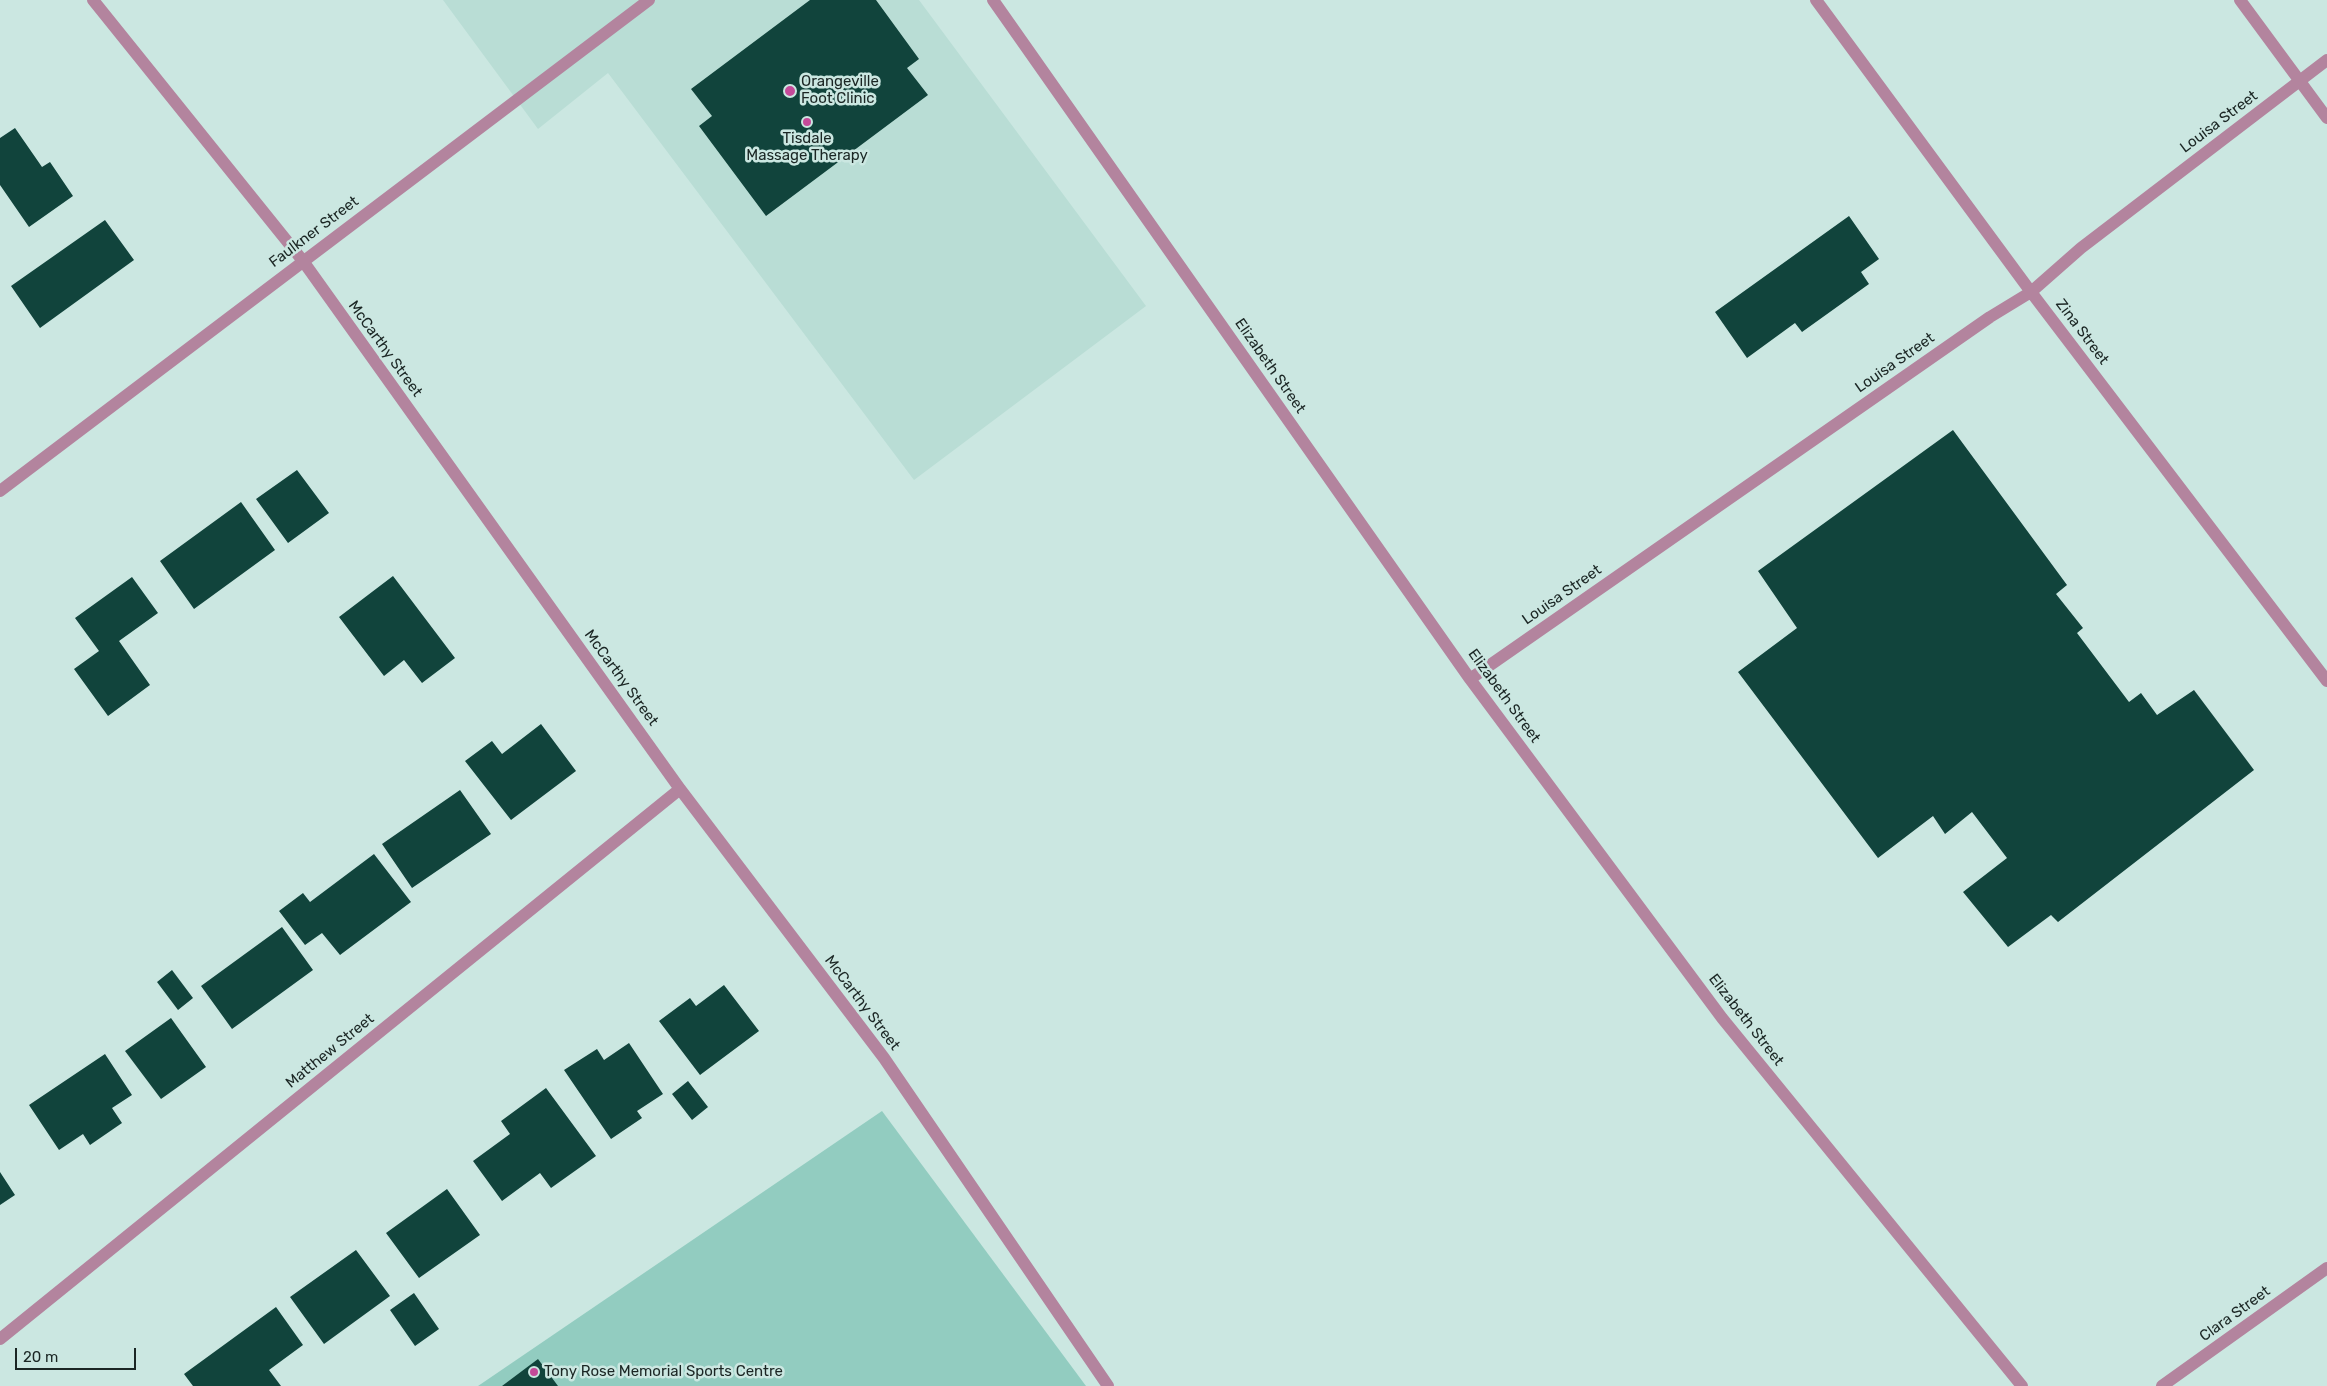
<!DOCTYPE html>
<html>
<head>
<meta charset="utf-8">
<style>
  body { margin:0 }
  #map { position:relative; width:2327px; height:1386px; overflow:hidden; background:#cbe7e1; font-family:Rubik,sans-serif }
  canvas { display:block }
  .scale { position:absolute; left:15px; top:1348px; width:121px; height:22px; box-sizing:border-box; border:2px solid #1b2624; border-top:0; padding-left:6px; font-size:15px; line-height:18px; white-space:nowrap; color:#1b2624; -webkit-text-stroke:4px #cbe7e1; paint-order:stroke }
</style>
</head>
<body>
<div id="map">
<canvas width="2327" height="1386"></canvas>
<div class="scale">20 m</div>
</div>
<script>
const context = document.querySelector('canvas').getContext('2d');
context.lineJoin = 'round';
function paint(path, color) { context.fillStyle = color; context.fill(path, 'evenodd'); }
const poly = rows => new Path2D(rows.map(r => 'M' + r).join(''));
function strokePath(path, color, width, dash) { context.strokeStyle = color; context.lineWidth = width; context.lineCap = dash ? 'butt' : 'round'; context.setLineDash(dash || []); context.stroke(path); }
function drawText(font, color, halo, rows, align = 'center') {
  context.font = font + ' Rubik,sans-serif'; context.lineWidth = 5; context.setLineDash([]); context.textBaseline = 'middle'; context.strokeStyle = halo; context.fillStyle = color; for (const [text, x, y, turn = 0] of rows) {
    context.save(); context.translate(x, y); context.rotate((+turn || 0) * Math.PI / 180); context.textAlign = isNaN(turn) ? turn : align; if (halo) context.strokeText(text, 0, 0); context.fillText(text, 0, 0); context.restore();
  }
}
paint(poly([
  [443,0,919,0,1146,306,914,480,608,73,538,129]
]), '#b9ddd5');
paint(poly([
  [882,1111,1086,1386,478,1386]
]), '#92ccc0');
paint(poly([
  [810,0,876,0,919,59,907,68,928,95,766,216,699,126,712,116,691,89],
  [15,128,42,167,50,162,73,196,29,227,0,185,0,138],
  [1849,216,1879,259,1861,272,1869,284,1802,332,1795,323,1747,358,1715,312],
  [105,220,134,260,40,328,11,286],
  [1953,430,2067,585,2056,594,2083,628,2077,633,2129,702,2141,693,2157,715,2194,690,2254,770,2058,922,2051,915,2008,947,1963,892,2007,858,1972,812,1945,834,1933,816,1878,858,1738,672,1797,628,1758,571],
  [297,470,329,513,288,543,256,499],
  [241,502,275,550,194,609,160,561],
  [393,576,455,658,422,683,404,660,384,676,339,617],
  [132,577,158,613,119,641,150,685,108,716,74,669,99,651,75,618],
  [541,724,576,771,511,820,465,761,492,741,502,754],
  [460,790,491,834,412,888,382,844],
  [374,854,411,902,340,955,322,933,305,945,279,911,303,893,310,902],
  [282,927,313,970,232,1029,201,986],
  [172,970,193,998,178,1010,157,982],
  [724,985,759,1031,700,1075,659,1021,690,998,696,1006],
  [171,1018,206,1067,161,1099,125,1051],
  [629,1043,663,1094,637,1111,642,1118,611,1139,564,1070,597,1049,604,1060],
  [105,1054,132,1095,112,1108,122,1123,90,1145,83,1134,59,1150,29,1105],
  [688,1081,708,1107,692,1120,672,1094],
  [546,1088,596,1156,551,1188,540,1173,502,1201,473,1161,510,1134,501,1121],
  [0,1172,15,1195,0,1205],
  [447,1189,480,1235,419,1278,386,1233],
  [356,1250,390,1296,324,1344,290,1297],
  [414,1293,439,1329,415,1346,390,1310],
  [276,1307,303,1345,269,1370,281,1386,193,1386,184,1374],
  [538,1359,558,1386,502,1386]
]), '#11443c');
strokePath(poly([
  [93,0,303,261,680,789,884,1058,1108,1386],
  [993,0,1470,679,1722,1018,2022,1386],
  [1816,0,2031,292,2327,681],
  [2240,0,2327,118],
  [0,491,649,0],
  [1470,679,1990,317,2031,292,2081,248,2327,60],
  [0,1339,680,789],
  [2162,1386,2327,1268]
]), '#b3849e', 12);
for (const [x, y, r, color] of [
  [790,91,6,"#c54999"],
  [807,122,5,"#c54999"],
  [534,1372,5,"#c54999"]
]) { const dot = new Path2D(); dot.arc(x, y, r, 0, 2 * Math.PI); context.fillStyle = color; context.fill(dot); strokePath(dot, '#cbe7e1', 2); }
drawText('15px', '#1b2624', '#cbe7e1', [
  ["Orangeville",801,82],
  ["Foot Clinic",801,99],
  ["Tisdale",807,139,"center"],
  ["Massage Therapy",807,156,"center"],
  ["Tony Rose Memorial Sports Centre",544,1372]
], 'left');
drawText('15px', '#1b2624', '#cbe7e1', [
  ["Louisa Street",2219,122,-37],
  ["Faulkner Street",314,232,-37],
  ["Zina Street",2082,332,53],
  ["McCarthy Street",385,349,54],
  ["Louisa Street",1895,363,-35],
  ["Elizabeth Street",1270,366,55],
  ["Louisa Street",1562,595,-35],
  ["McCarthy Street",621,678,54],
  ["Elizabeth Street",1504,696,54],
  ["McCarthy Street",862,1003,53],
  ["Elizabeth Street",1746,1020,52],
  ["Matthew Street",330,1051,-39],
  ["Clara Street",2235,1314,-36]
]);
</script>
</body>
</html>
